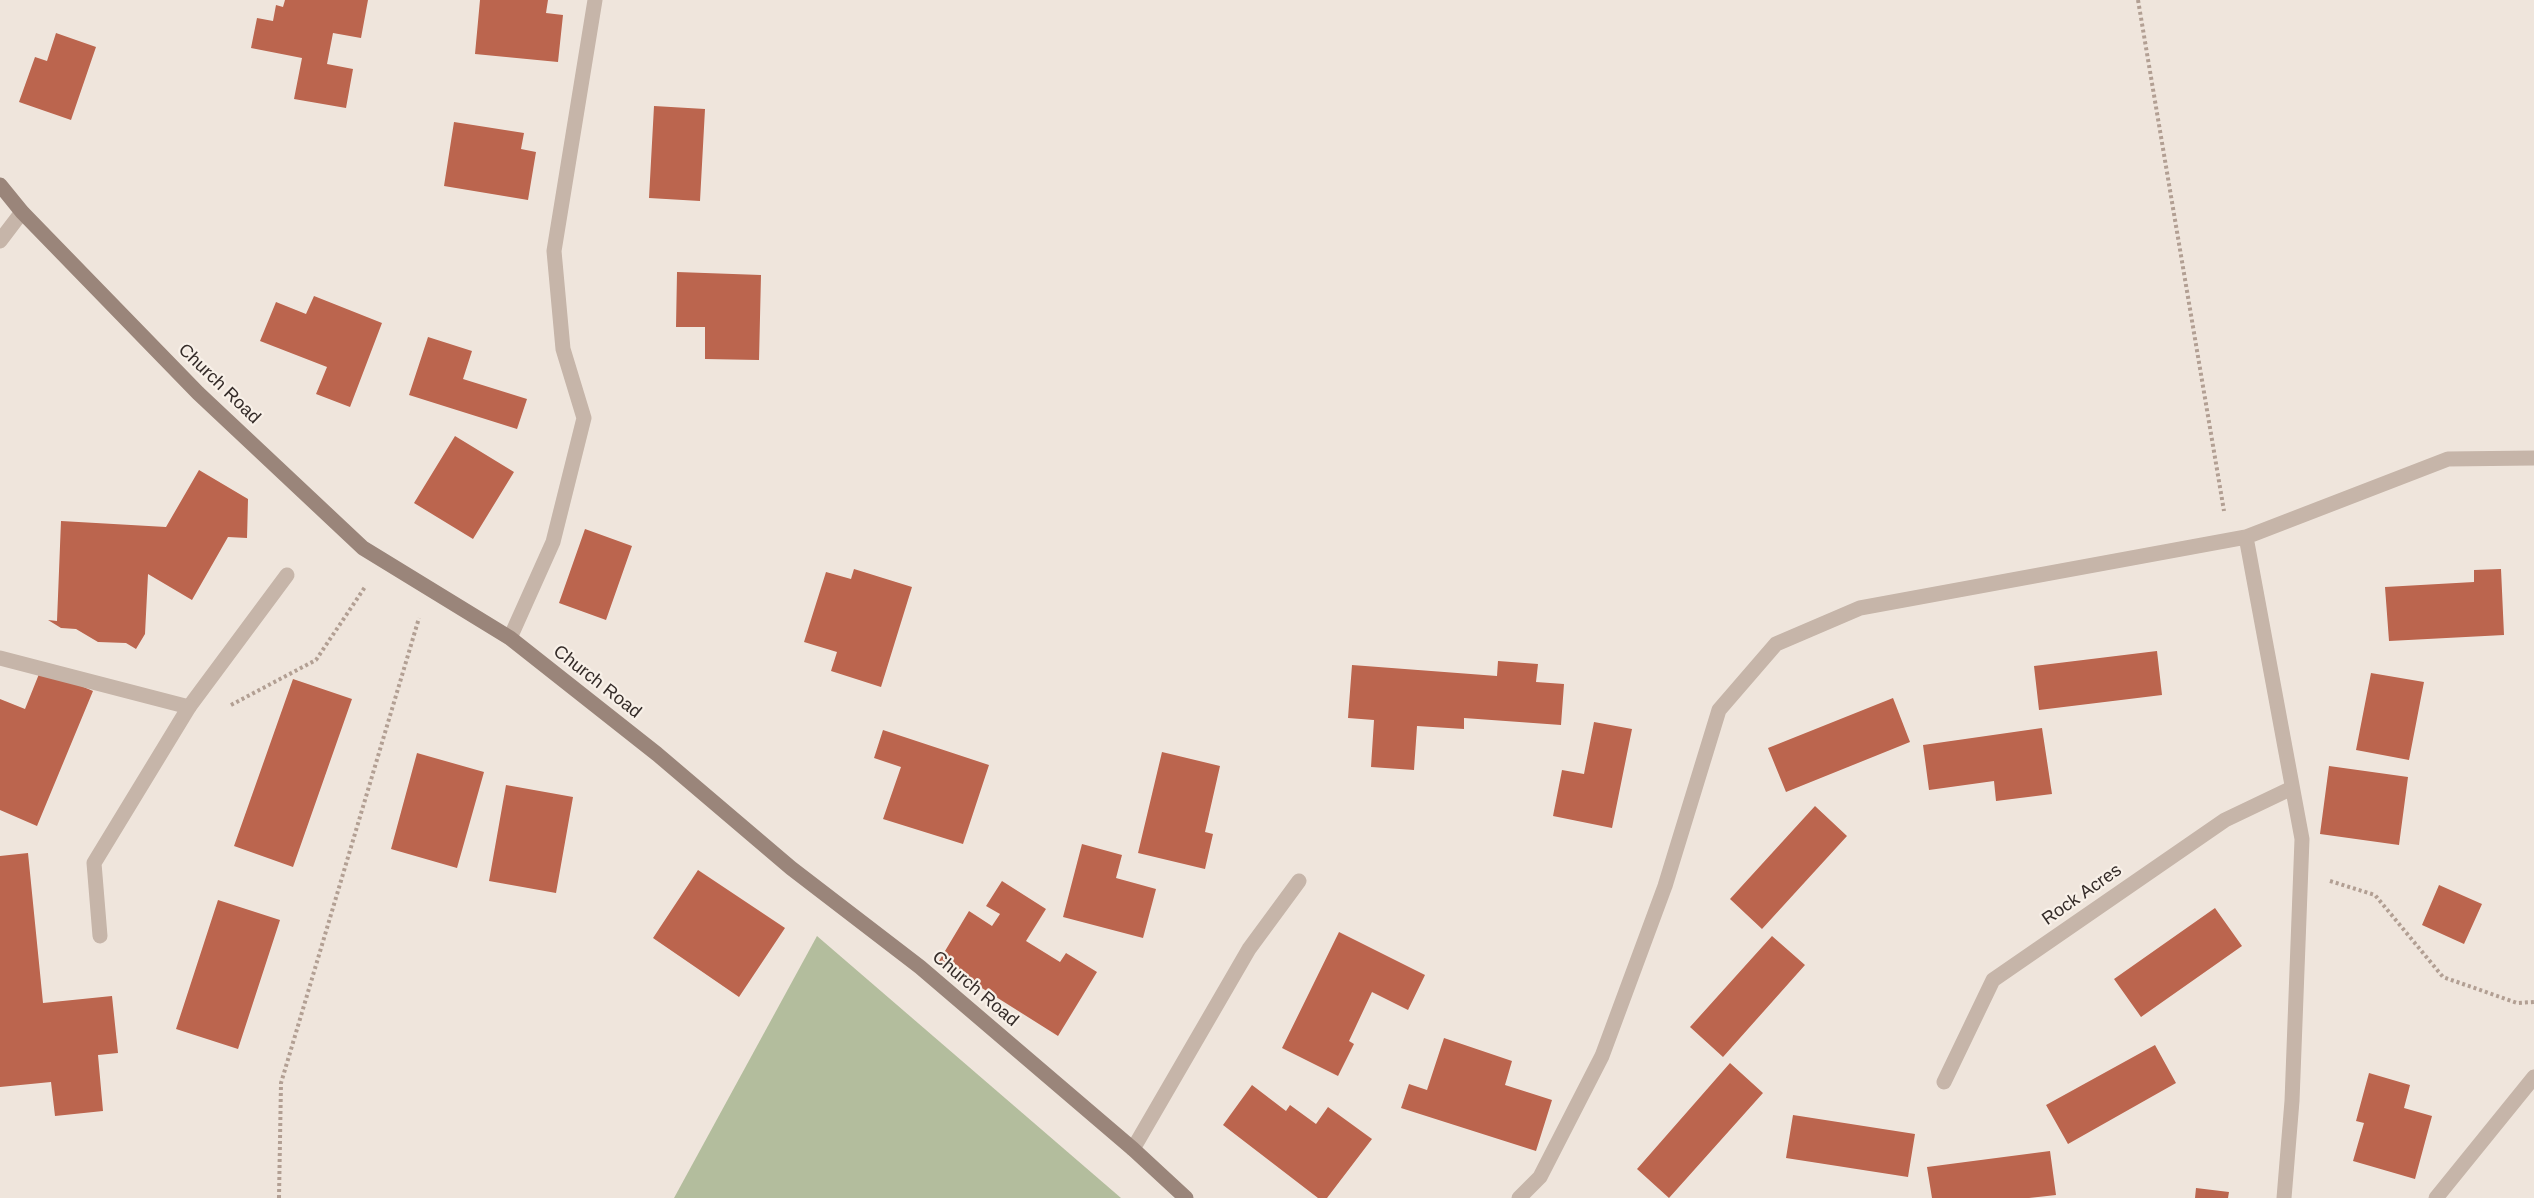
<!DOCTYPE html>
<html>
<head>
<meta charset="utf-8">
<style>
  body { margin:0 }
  canvas { display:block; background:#efe5dc }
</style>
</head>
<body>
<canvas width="2534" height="1198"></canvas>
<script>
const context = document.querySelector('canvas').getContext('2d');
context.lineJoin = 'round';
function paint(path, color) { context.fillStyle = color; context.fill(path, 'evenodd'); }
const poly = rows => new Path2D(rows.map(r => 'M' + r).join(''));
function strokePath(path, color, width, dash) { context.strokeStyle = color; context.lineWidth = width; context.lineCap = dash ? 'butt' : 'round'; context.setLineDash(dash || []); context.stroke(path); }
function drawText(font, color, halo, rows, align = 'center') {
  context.font = font + ' Arial,sans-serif'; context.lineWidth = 4.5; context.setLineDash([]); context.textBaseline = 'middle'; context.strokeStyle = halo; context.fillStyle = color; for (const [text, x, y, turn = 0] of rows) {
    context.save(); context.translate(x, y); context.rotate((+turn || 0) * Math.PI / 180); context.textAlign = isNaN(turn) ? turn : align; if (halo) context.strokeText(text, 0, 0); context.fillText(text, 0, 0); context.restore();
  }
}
paint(poly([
  [817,936,1121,1198,674,1198]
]), '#b3bd9d');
paint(poly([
  [285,0,368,0,361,38,333,33,327,64,353,69,346,108,294,99,302,58,251,48,257,18,273,21,276,5,283,7],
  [480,0,548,0,546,13,563,15,558,62,475,54],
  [56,33,96,47,71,120,19,102,35,57,47,61],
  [654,106,705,109,700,201,649,198],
  [454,122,524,133,521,149,536,152,528,200,444,186],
  [677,272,761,275,759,360,705,359,705,327,676,327],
  [314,296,382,323,350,407,316,394,327,367,260,341,276,302,306,314],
  [428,337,472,351,463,379,527,399,517,429,409,395],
  [455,436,514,472,473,539,414,503],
  [199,470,248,499,247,538,228,537,192,600,148,574,145,634,136,649,126,643,98,642,76,629,61,628,48,620,57,621,61,521,166,527],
  [585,529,632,546,606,620,559,603],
  [854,569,912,587,881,687,831,671,837,652,804,642,826,572,851,579],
  [2501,569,2504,635,2389,641,2385,587,2474,582,2474,570],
  [2157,651,2162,695,2039,710,2034,666],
  [1498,661,1538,664,1536,682,1564,684,1561,725,1464,718,1464,729,1417,726,1414,770,1371,767,1374,720,1348,718,1352,665,1497,676],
  [41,669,93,691,37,826,0,810,0,699,25,709],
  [2371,673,2424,682,2409,760,2356,750],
  [293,679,352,699,293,867,234,846],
  [1893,698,1910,742,1786,792,1768,748],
  [1594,722,1632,729,1612,828,1553,816,1562,770,1584,774],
  [2042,728,2052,794,1996,801,1994,781,1929,790,1923,745],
  [883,730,989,765,963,844,883,819,901,767,874,758],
  [1162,752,1220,766,1205,832,1213,834,1205,869,1138,853],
  [417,753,484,772,457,868,391,849],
  [2329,766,2408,777,2399,845,2320,834],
  [506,785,573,797,556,893,489,881],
  [1815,806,1847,836,1762,929,1730,899],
  [1082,844,1122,855,1116,878,1156,889,1143,938,1063,917],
  [28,853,43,1003,112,996,118,1053,98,1055,103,1111,55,1116,51,1082,0,1087,0,856],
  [698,870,785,928,739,997,653,938],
  [1002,881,1046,909,1026,941,1060,962,1066,953,1097,972,1058,1036,939,961,969,911,992,926,1000,914,986,906],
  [2439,885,2482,904,2464,944,2422,925],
  [218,900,280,920,238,1049,176,1029],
  [2215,908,2242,946,2141,1017,2114,979],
  [1339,932,1425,975,1408,1010,1372,992,1349,1041,1354,1044,1338,1076,1282,1048],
  [1772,936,1805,965,1723,1057,1690,1027],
  [1444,1038,1512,1061,1505,1085,1552,1100,1536,1151,1401,1108,1409,1084,1427,1090],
  [2155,1045,2176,1083,2068,1144,2046,1105],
  [1730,1063,1763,1093,1669,1198,1637,1169],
  [2369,1073,2410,1085,2404,1108,2432,1116,2415,1179,2353,1161,2364,1123,2356,1121],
  [1252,1085,1286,1111,1290,1105,1316,1124,1328,1107,1372,1139,1327,1198,1318,1198,1223,1125],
  [1793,1115,1915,1134,1908,1177,1786,1158],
  [2050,1151,2056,1195,2029,1198,1932,1198,1927,1167],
  [2196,1188,2229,1192,2228,1198,2195,1198]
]), '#bb654e');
strokePath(poly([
  [2138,0,2224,511],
  [231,705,316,660,365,587],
  [2330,881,2375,895,2443,977,2517,1003,2534,1002],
  [279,1198,281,1083,419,618]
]), '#b29f93', 4, [3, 3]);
strokePath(poly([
  [189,707,287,575]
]), '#c6b5a9', 15);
strokePath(poly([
  [0,241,22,212],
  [2246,537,2302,839,2292,1101,2284,1198],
  [510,638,553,542,584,418,563,349,554,251,595,0],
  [0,658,189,707,94,863,100,936],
  [1944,1082,1993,980,2225,820,2292,788],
  [1133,1149,1249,949,1299,881],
  [1519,1198,1540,1177,1602,1056,1665,886,1719,710,1776,644,1860,608,2246,537,2448,459,2534,458],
  [2436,1198,2534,1077]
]), '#c6b5a9', 15);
strokePath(poly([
  [0,185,22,212,198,393,363,548,510,638,657,754,791,868,920,967,1133,1149,1186,1198]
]), '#9a857a', 15);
drawText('18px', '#342b28', '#f8f0e8', [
  ["Church Road",219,384,44],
  ["Church Road",597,682,38],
  ["Rock Acres",2082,895,-35],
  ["Church Road",975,989,40]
]);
</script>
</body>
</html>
